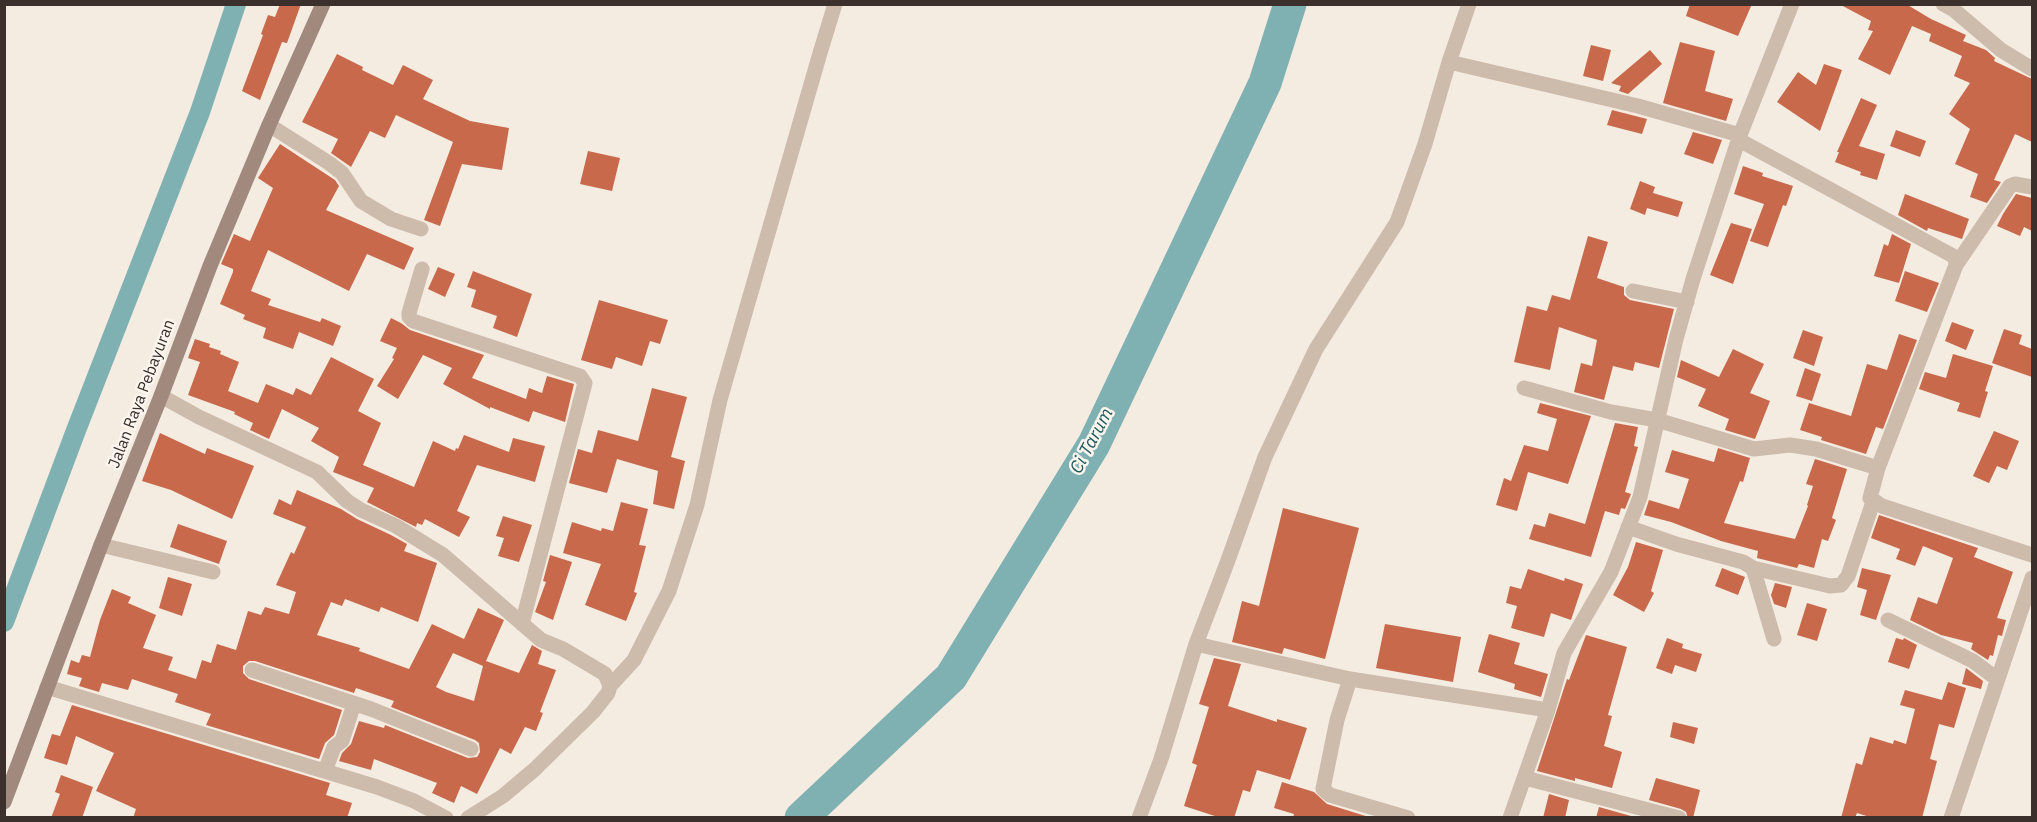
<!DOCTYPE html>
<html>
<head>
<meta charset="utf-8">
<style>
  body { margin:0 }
  #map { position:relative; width:2037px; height:822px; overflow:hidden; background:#f4ebe1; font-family:"IBM Plex Sans",sans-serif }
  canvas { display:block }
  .frame { position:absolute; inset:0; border:6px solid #3b302b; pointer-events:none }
</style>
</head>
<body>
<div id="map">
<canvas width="2037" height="822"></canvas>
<div class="frame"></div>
</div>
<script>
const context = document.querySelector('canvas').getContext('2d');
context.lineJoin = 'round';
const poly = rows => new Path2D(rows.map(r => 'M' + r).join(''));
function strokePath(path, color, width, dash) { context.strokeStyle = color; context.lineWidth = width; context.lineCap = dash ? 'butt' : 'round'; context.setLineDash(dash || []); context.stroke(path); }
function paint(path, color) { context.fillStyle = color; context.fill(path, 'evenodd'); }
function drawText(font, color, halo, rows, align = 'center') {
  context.font = font + ' "IBM Plex Sans",sans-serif'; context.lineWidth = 5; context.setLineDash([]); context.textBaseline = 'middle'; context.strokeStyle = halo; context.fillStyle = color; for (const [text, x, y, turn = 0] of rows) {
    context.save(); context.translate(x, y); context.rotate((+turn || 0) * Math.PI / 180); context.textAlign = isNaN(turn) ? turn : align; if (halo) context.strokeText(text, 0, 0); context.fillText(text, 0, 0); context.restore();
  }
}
strokePath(poly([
  [4,622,75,433,200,112,236,4]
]), '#7fb0b2', 20);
strokePath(poly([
  [801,818,951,677,1094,444,1265,83,1290,4]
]), '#7fb0b2', 33);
paint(poly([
  [280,4,301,4,287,43,282,42,260,100,242,91,263,35,261,34,268,15,275,17],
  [1690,4,1752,4,1738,36,1686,16],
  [1839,4,1906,4,1931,19,1966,35,1963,41,1986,50,1995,58,1994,61,2032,79,2032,142,2015,134,1994,180,2001,182,1987,203,1970,197,1978,174,1955,164,1970,129,1949,114,1970,83,1954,76,1962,56,1929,41,1931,34,1912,26,1890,75,1858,59,1873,31,1868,30,1871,21],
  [1680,42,1715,51,1705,91,1733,99,1726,121,1663,103],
  [1591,45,1611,50,1603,81,1583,76],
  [1650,50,1662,64,1628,94,1619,91,1621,86,1611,83],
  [337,54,363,67,362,70,393,85,403,65,433,80,423,99,470,121,509,128,502,170,462,164,440,226,424,220,453,142,396,115,385,138,370,131,351,167,331,153,338,139,302,122],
  [1824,64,1842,70,1820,131,1777,102,1798,72,1816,85],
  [1861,98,1877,105,1859,146,1885,154,1877,180,1860,175,1861,172,1835,162,1839,152,1837,152],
  [1612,110,1647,119,1642,134,1607,125],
  [1896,130,1926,141,1920,157,1890,146],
  [1693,132,1722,140,1713,164,1684,154],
  [280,144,335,180,339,186,326,210,414,248,404,270,367,254,349,291,268,250,251,291,271,299,268,305,320,322,322,318,341,326,333,346,299,332,293,349,263,338,266,328,243,319,245,315,220,304,233,272,233,269,221,264,234,234,250,241,273,188,258,178],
  [588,151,620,158,612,191,580,184],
  [1743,166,1763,173,1762,176,1793,186,1786,206,1783,205,1768,247,1750,241,1764,204,1734,194],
  [1640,181,1655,187,1653,193,1683,202,1678,217,1647,208,1645,215,1630,209],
  [1905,194,1969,219,1962,239,1928,228,1927,231,1898,215],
  [2016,194,2032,198,2032,231,2024,227,2020,236,1997,226,2003,214],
  [1731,223,1752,229,1733,284,1710,275],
  [1892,234,1911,244,1899,283,1874,276,1884,244,1888,246],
  [1588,236,1608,242,1597,278,1624,287,1624,295,1630,300,1674,309,1659,368,1635,362,1633,371,1613,366,1604,400,1574,392,1581,363,1592,366,1597,340,1559,327,1550,370,1514,362,1527,306,1547,311,1552,295,1570,300],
  [438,267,455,274,445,297,428,289],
  [473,271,532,294,517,337,493,328,497,316,471,307,476,290,467,287],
  [1905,271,1939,283,1927,312,1895,301],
  [599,300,668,320,660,344,650,341,642,366,616,357,612,369,581,360],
  [391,318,401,323,410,330,484,355,472,378,526,399,529,388,542,393,547,376,574,384,565,422,533,411,529,422,490,407,490,409,443,384,452,368,423,355,398,399,377,386,394,359,392,358,397,348,380,341],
  [1952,322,1974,330,1966,350,1945,341],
  [2004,329,2022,335,2019,344,2032,349,2032,377,1992,363],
  [1803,330,1823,337,1814,366,1793,358],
  [1899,334,1917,340,1883,429,1876,427,1866,454,1821,440,1822,437,1800,430,1809,403,1851,416,1867,364,1887,370],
  [195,339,210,344,209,347,221,351,220,354,239,362,228,391,258,403,266,384,293,395,296,388,311,395,331,357,374,379,358,411,381,423,363,465,414,487,433,441,455,451,456,448,458,449,464,435,509,452,513,438,545,446,535,482,477,465,457,511,470,517,459,537,425,519,422,525,417,523,416,527,367,502,374,488,333,472,339,457,311,441,319,428,282,409,269,439,250,430,253,423,234,414,235,412,188,395,200,362,188,358],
  [1733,349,1764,364,1750,393,1770,401,1755,439,1725,430,1729,419,1698,406,1706,389,1677,377,1681,360,1719,377],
  [1953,354,1993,366,1985,391,1988,392,1980,418,1957,411,1960,403,1919,389,1925,372,1946,378],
  [1805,368,1821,374,1812,401,1796,396],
  [652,388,687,397,671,457,685,461,674,509,653,504,658,471,617,459,607,493,569,483,578,449,592,453,598,430,638,441],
  [1540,403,1591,416,1568,484,1528,472,1517,511,1496,505,1504,478,1511,481,1524,445,1548,451,1557,419,1537,413],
  [1615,423,1638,427,1634,446,1638,447,1625,492,1631,494,1625,509,1621,508,1619,515,1605,511,1591,557,1529,539,1534,524,1545,527,1549,513,1585,524],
  [1994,431,2019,441,2007,470,1997,466,1989,483,1973,476],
  [160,433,205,454,207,448,254,466,232,519,171,490,142,481],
  [1718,448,1750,458,1743,482,1740,481,1724,523,1795,539,1808,506,1807,505,1813,486,1806,484,1815,459,1847,469,1832,518,1836,520,1828,541,1822,539,1814,568,1799,564,1797,568,1757,558,1758,551,1721,541,1671,522,1644,515,1649,500,1679,509,1689,479,1665,472,1672,450,1714,462],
  [297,490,341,509,357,519,391,535,407,544,404,551,437,563,418,622,381,607,379,612,345,599,342,606,331,602,317,635,360,648,359,651,409,669,432,624,464,639,478,608,504,620,486,661,519,673,532,645,542,651,538,664,556,670,540,712,543,713,536,731,525,727,511,754,500,748,477,794,461,786,454,803,432,793,437,783,374,759,371,770,339,761,342,753,351,744,359,721,384,728,385,725,468,758,477,757,480,752,479,743,475,740,391,707,394,701,356,688,354,693,255,661,249,661,243,666,243,673,249,679,342,710,334,735,325,743,319,759,206,725,211,714,175,702,178,694,132,679,128,690,102,683,99,692,79,686,82,678,67,674,71,660,79,663,82,655,90,657,100,620,112,589,131,597,128,603,156,615,143,648,173,657,168,670,196,679,202,660,211,663,217,644,236,650,248,611,261,615,265,607,289,614,296,592,276,585,291,552,294,554,306,527,273,514,279,499,291,505],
  [453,653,483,666,474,701,446,692,436,687],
  [621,502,648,509,639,545,646,546,634,592,637,593,626,621,585,605,601,564,563,553,572,522,601,531,602,528,613,531],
  [1283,508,1359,528,1325,659,1284,648,1282,654,1232,642,1242,601,1259,606],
  [1879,515,1978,548,1974,557,2013,572,1997,618,2006,620,2002,636,1998,635,1993,656,1990,655,1988,660,1971,649,1973,643,1941,635,1910,620,1918,597,1937,604,1953,558,1923,546,1915,566,1896,559,1900,549,1871,538],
  [503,516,532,525,519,562,498,556,504,538,496,536],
  [178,524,227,541,219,564,170,547],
  [1636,542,1663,550,1651,591,1654,593,1644,612,1613,595,1628,567],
  [550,555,572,562,553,620,535,612,546,582,543,581],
  [1722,568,1745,577,1738,595,1715,586],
  [1862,568,1891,575,1876,620,1860,615,1867,590,1857,587],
  [1528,569,1564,581,1565,578,1583,584,1571,620,1551,613,1544,637,1511,628,1517,606,1506,603,1510,586,1521,589],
  [168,577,192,584,182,616,159,608],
  [1775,583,1792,587,1786,608,1774,604,1771,595],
  [1807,603,1827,609,1817,641,1797,635],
  [1385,624,1461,637,1453,682,1376,668],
  [1489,634,1520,643,1514,664,1548,674,1541,697,1514,689,1515,684,1478,672],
  [1586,635,1627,647,1608,715,1612,716,1604,746,1622,752,1612,788,1575,778,1575,781,1537,771,1567,679,1569,680],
  [1667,638,1683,644,1682,648,1702,654,1696,672,1675,665,1672,674,1656,668],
  [1896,638,1903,640,1904,638,1917,645,1909,669,1888,662],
  [1214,658,1241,664,1228,706,1277,722,1277,719,1307,728,1290,780,1257,770,1250,792,1243,790,1234,818,1221,818,1184,806,1197,765,1192,763,1209,707,1199,704],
  [1966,668,1983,681,1981,689,1962,684],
  [1948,682,1966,688,1954,728,1939,724,1930,759,1937,761,1922,818,1873,818,1857,813,1855,818,1841,818,1856,763,1862,765,1870,737,1893,744,1894,740,1906,744,1915,709,1900,705,1905,690,1942,700],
  [72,705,330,783,326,795,352,803,347,818,133,818,136,809,96,791,114,753,76,736,67,765,44,758,52,734,60,736],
  [1673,722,1698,728,1694,744,1670,737],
  [61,775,93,787,82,818,51,818,60,794,55,792],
  [1656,778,1700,790,1693,818,1688,818,1686,812,1681,809,1649,800],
  [1282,782,1314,792,1327,804,1372,818,1293,818,1294,814,1274,808],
  [1549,794,1569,800,1565,818,1543,818],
  [1599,807,1638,818,1596,818]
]), '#c8694b');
strokePath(poly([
  [1943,4,1954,10,2001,50,2032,69],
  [1449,62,1638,106,1740,135],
  [269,125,329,163,342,173,361,201,391,219,421,229],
  [1739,140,1955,257,1956,265,1878,468,1870,498,1882,506,2032,555],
  [1956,265,2010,186,2015,184,2032,187],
  [422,269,409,313,409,317,413,321,580,376,585,383,522,624],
  [1633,291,1687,302],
  [1524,388,1611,412,1657,420,1754,449,1790,445,1816,449,1878,468],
  [161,396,199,417,317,472,347,501,361,510,396,526,443,555,541,640,563,649,605,674,610,686,608,693,593,712,535,769,503,796,468,818],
  [1628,527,1676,544,1743,562,1753,568,1774,639],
  [101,545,213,572],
  [1753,568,1830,586,1841,585,1848,576,1873,502],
  [1888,620,1973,661,1997,679],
  [1196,644,1350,679,1548,710],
  [252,670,371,709,471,749],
  [1350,679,1337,720,1323,789,1330,795,1408,818],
  [610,686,634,660,669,591,697,505,720,400,820,53,835,4],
  [47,687,377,787,414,801,446,818],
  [325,771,334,747,342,741,354,704],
  [1525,778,1679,818],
  [1139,818,1161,759,1196,644,1227,563,1265,457,1316,349,1397,222,1425,144,1449,62,1469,4],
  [1510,818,1548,710,1564,653,1611,572,1640,497,1676,339,1693,279,1740,135,1792,4],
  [1951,818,2032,578]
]), '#cdbbac', 15);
strokePath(poly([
  [4,802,101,545,161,396,210,266,269,125,323,4]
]), '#a18a7d', 15);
drawText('16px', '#3b302b', '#fbf5ee', [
  ["Jalan Raya Pebayuran",142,394,-69]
]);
drawText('italic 18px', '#1f5a5e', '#fbf5ee', [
  ["Ci Tarum",1092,441,-62]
]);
</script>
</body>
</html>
